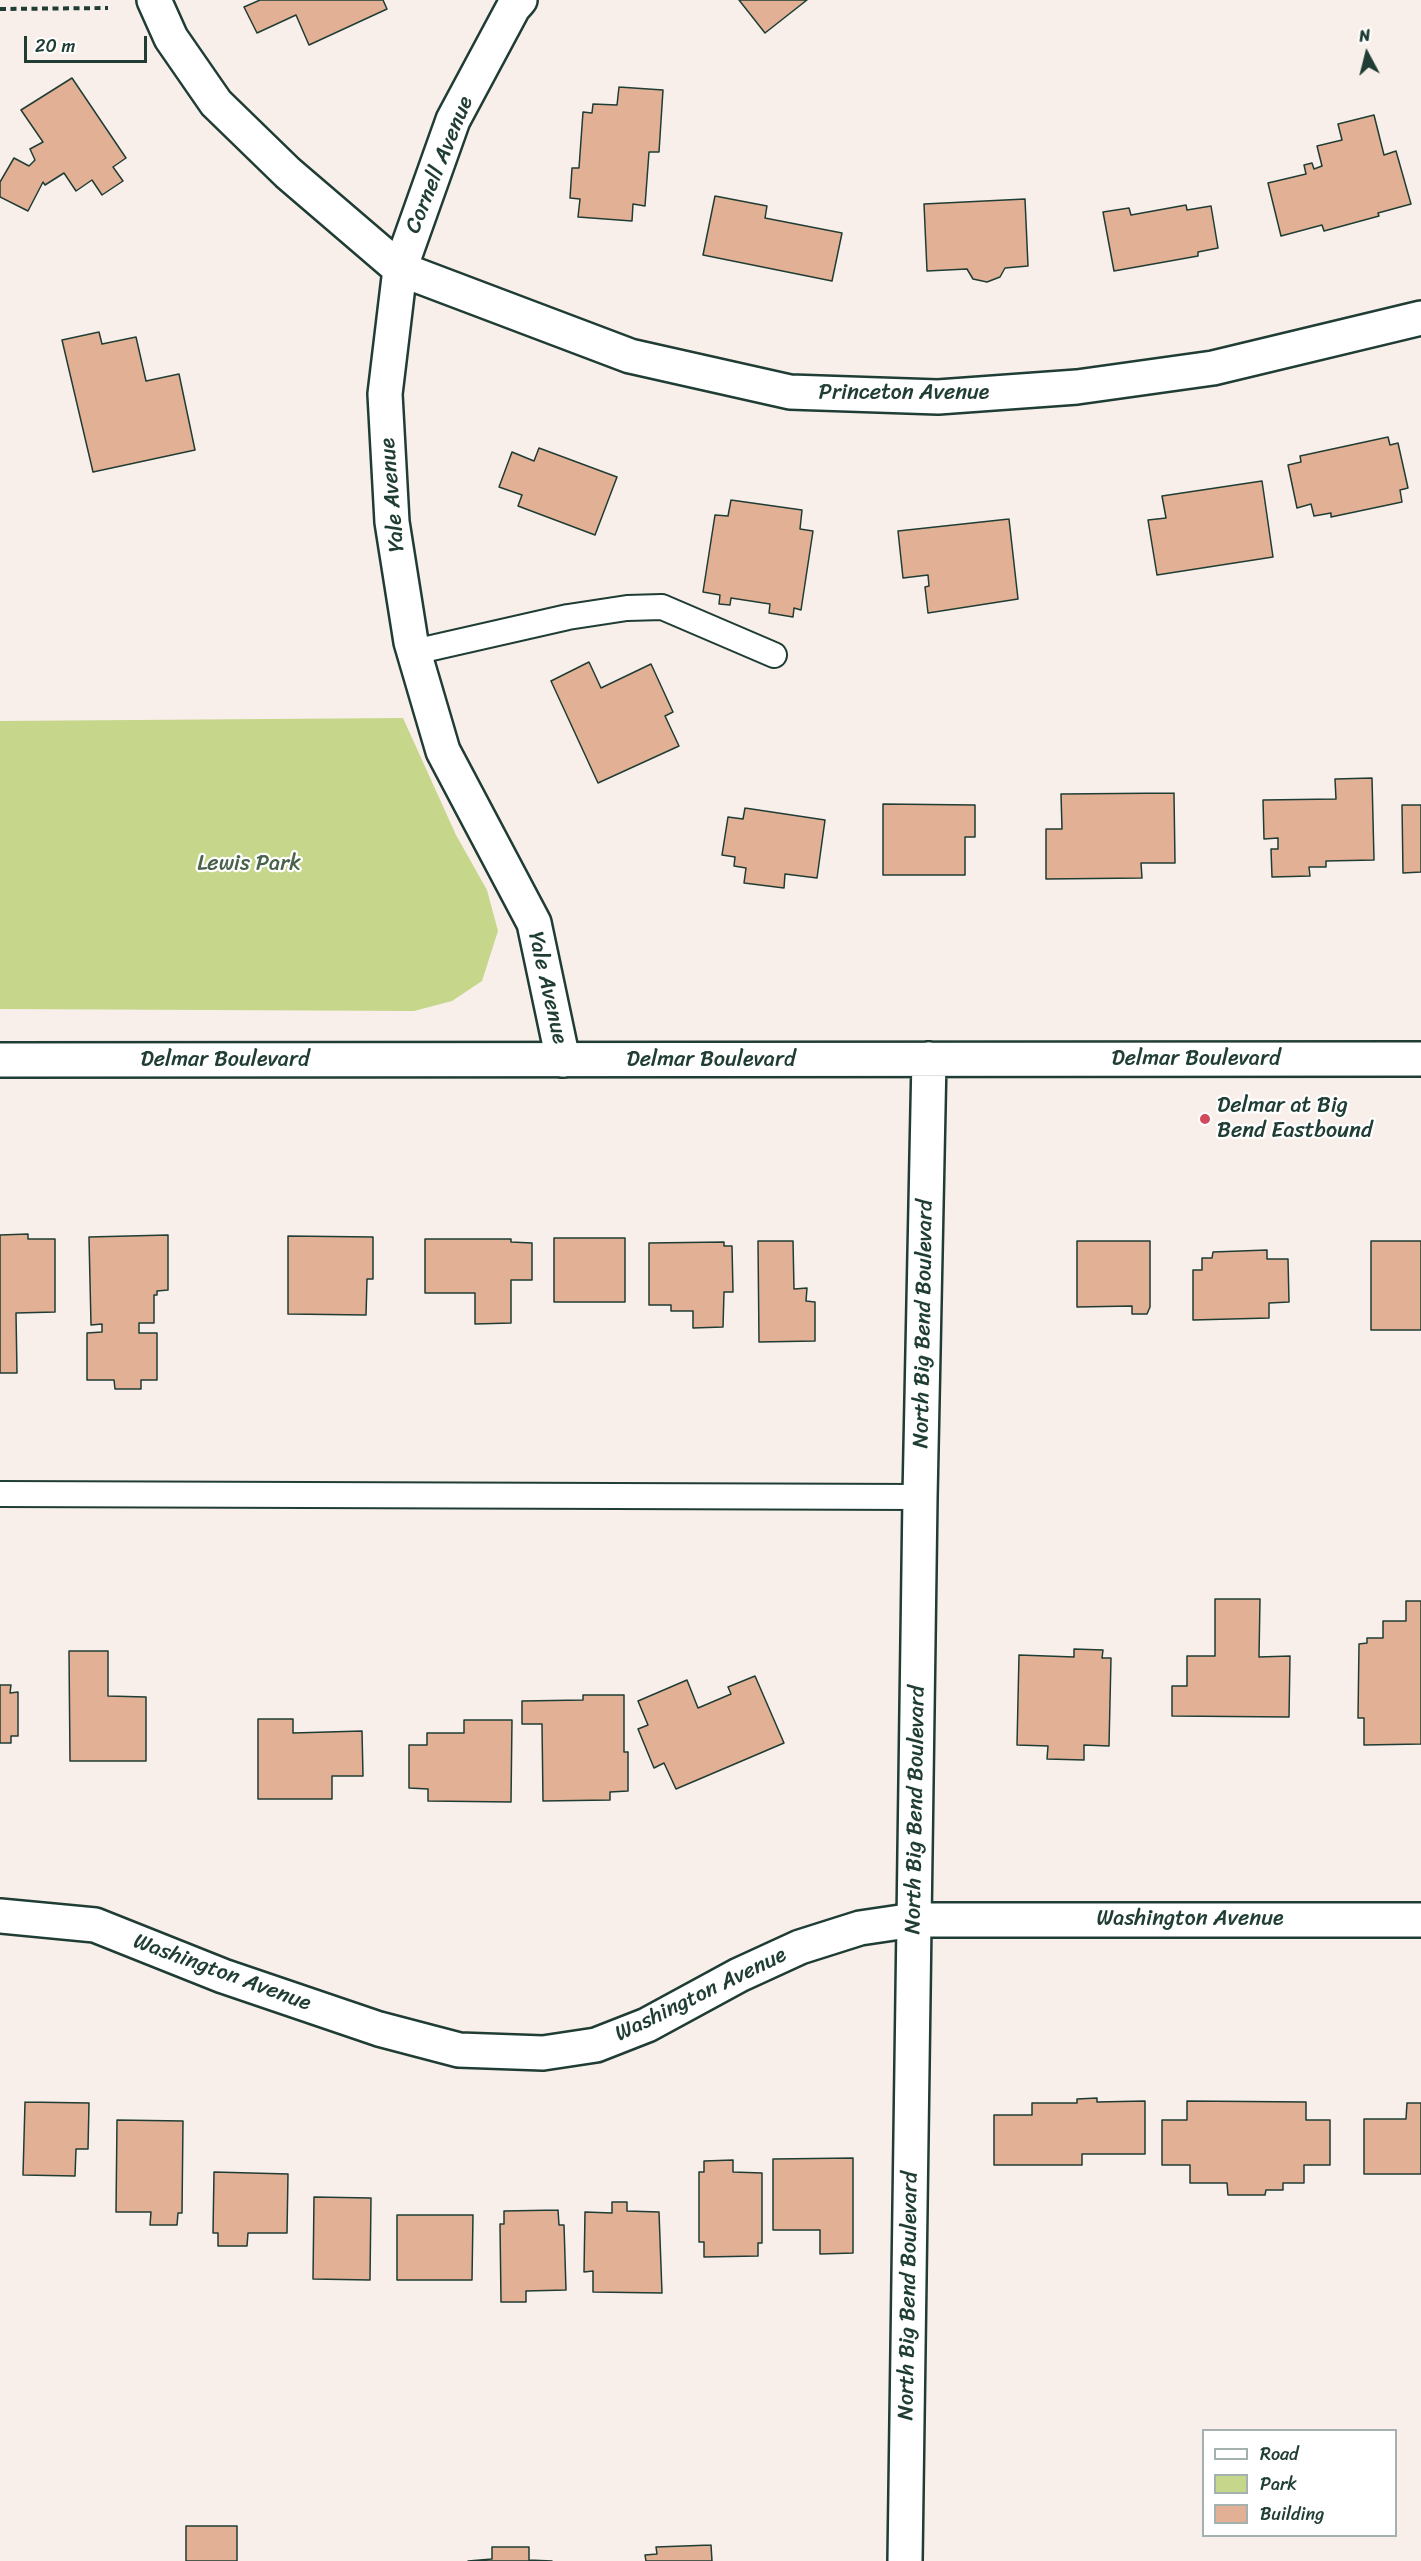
<!DOCTYPE html>
<html>
<head>
<meta charset="utf-8">
<style>
  body { margin:0 }
  #map { position:relative; width:1421px; height:2561px; overflow:hidden; background:#f9efea; font-family:Sriracha,sans-serif }
  canvas { display:block }
  .legend { position:absolute; left:1202px; top:2429px; width:195px; height:108px; box-sizing:border-box; background:#fff; border:2px solid #a5b1ae; margin:0; padding:8px 10px; list-style:none; font-size:18px; color:#1f3d34 }
  .legend li { display:flex; align-items:center; gap:12px; height:30px }
  .legend b { width:30px; border:2px solid #a5b1ae }
  .north { position:absolute; left:1337px; top:24px; width:60px; height:60px; -webkit-text-stroke:4px #fff; paint-order:stroke; rotate:353deg; font-size:16px; font-weight:700; line-height:24px; text-align:center; color:#1f3d34 }
  .north::after { content:''; display:block; margin:auto; width:21px; height:27px; background:#1f3d34; clip-path:polygon(50% 0,100% 100%,50% 72%,0 100%) }
  .scale { position:absolute; left:24px; top:36px; width:123px; height:27px; box-sizing:border-box; border:3px solid #1f3d34; border-top:0; padding-left:8px; font-size:18px; line-height:21px; white-space:nowrap; color:#1f3d34; -webkit-text-stroke:4px #fff; paint-order:stroke }
</style>
</head>
<body>
<div id="map">
<canvas width="1421" height="2561"></canvas>
<ul class="legend">
<li><b style="height:8px;background:#fff"></b>Road</li>
<li><b style="height:16px;background:#c6d68a"></b>Park</li>
<li><b style="height:16px;background:#e2b095"></b>Building</li>
</ul>
<div class="north">N</div>
<div class="scale">20 m</div>
</div>
<script>
const context = document.querySelector('canvas').getContext('2d');
context.lineJoin = 'round';
function paint(path, color) { context.fillStyle = color; context.fill(path, 'evenodd'); }
const poly = rows => new Path2D(rows.map(r => 'M' + r).join(''));
function strokePath(path, color, width, dash) { context.strokeStyle = color; context.lineWidth = width; context.lineCap = dash ? 'butt' : 'round'; context.setLineDash(dash || []); context.stroke(path); }
function drawText(font, color, halo, rows, align = 'center') {
  context.font = font + ' Sriracha,sans-serif'; context.lineWidth = 4.5; context.setLineDash([]); context.textBaseline = 'middle'; context.strokeStyle = halo; context.fillStyle = color; for (const [text, x, y, turn = 0] of rows) {
    context.save(); context.translate(x, y); context.rotate((+turn || 0) * Math.PI / 180); context.textAlign = isNaN(turn) ? turn : align; if (halo) context.strokeText(text, 0, 0); context.fillText(text, 0, 0); context.restore();
  }
}
paint(poly([
  [403,718,456,835,487,890,498,931,482,981,452,1001,414,1011,0,1009,0,721]
]), '#c6d68a');
const building = poly([
  [260,0,383,0,387,9,309,45,296,15,257,33,244,7,260,0],
  [739,0,807,0,765,33,739,0],
  [72,78,126,158,113,167,123,181,102,195,92,180,76,191,64,173,45,185,43,182,28,211,0,197,0,182,14,158,29,166,35,160,30,149,43,142,21,110,72,78],
  [619,87,663,90,659,152,649,152,645,206,633,204,632,221,578,217,580,199,570,198,572,168,579,168,583,112,592,113,593,104,617,105,619,87],
  [1374,115,1384,155,1396,151,1411,204,1378,213,1379,216,1324,231,1322,225,1281,236,1268,183,1306,174,1304,165,1312,163,1314,169,1322,166,1317,146,1342,140,1338,124,1374,115],
  [715,196,767,206,765,218,842,233,832,281,703,255,715,196],
  [1025,199,1028,266,1005,268,1000,277,987,282,973,279,967,269,927,271,924,204,1025,199],
  [1186,205,1187,210,1211,206,1218,248,1198,252,1198,256,1114,271,1103,212,1129,208,1131,215,1186,205],
  [99,332,102,344,136,337,146,381,179,374,195,450,93,472,62,340,99,332],
  [1388,437,1390,445,1398,443,1408,488,1400,490,1402,502,1331,517,1331,513,1314,516,1311,504,1297,508,1288,465,1301,462,1300,456,1388,437],
  [539,448,617,477,595,535,518,506,522,495,499,487,512,452,534,461,539,448],
  [1262,481,1273,557,1157,575,1148,520,1166,518,1162,496,1262,481],
  [731,500,802,510,800,529,813,531,801,610,794,608,793,617,769,613,770,604,731,598,730,605,719,604,720,595,703,592,715,515,728,516,731,500],
  [1009,519,1018,599,928,613,925,587,929,586,928,575,903,578,898,531,1009,519],
  [589,662,601,688,651,664,673,712,665,716,679,746,598,783,551,681,589,662],
  [1372,778,1374,860,1326,861,1326,867,1309,867,1310,876,1272,877,1271,849,1278,849,1278,838,1264,839,1263,800,1336,799,1335,779,1372,778],
  [1174,793,1175,863,1141,863,1142,878,1046,879,1046,829,1062,829,1061,794,1174,793],
  [883,804,975,805,975,837,965,837,965,875,883,875,883,804],
  [1402,805,1421,805,1421,872,1403,873,1402,805],
  [745,808,825,820,817,878,785,874,784,888,744,883,746,868,734,866,735,857,722,855,728,817,743,819,745,808],
  [28,1234,28,1239,55,1239,55,1312,16,1313,17,1373,0,1373,0,1235,28,1234],
  [168,1235,168,1290,157,1291,157,1295,154,1295,154,1323,139,1323,139,1333,157,1333,157,1380,141,1380,141,1389,115,1389,114,1380,87,1380,87,1333,102,1332,102,1324,91,1325,89,1237,168,1235],
  [288,1236,373,1237,373,1279,367,1279,366,1315,288,1314,288,1236],
  [554,1238,625,1238,625,1302,554,1302,554,1238],
  [425,1239,511,1239,511,1242,532,1243,532,1280,511,1280,511,1323,475,1324,475,1293,425,1293,425,1239],
  [758,1241,793,1241,794,1289,807,1288,806,1301,815,1302,815,1341,759,1342,758,1241],
  [1077,1241,1150,1241,1150,1307,1147,1314,1132,1314,1132,1306,1077,1307,1077,1241],
  [1371,1241,1421,1241,1421,1330,1371,1330,1371,1241],
  [724,1242,724,1246,732,1246,733,1292,724,1292,723,1327,693,1328,693,1311,671,1311,671,1305,649,1305,649,1243,724,1242],
  [1267,1250,1267,1259,1288,1259,1289,1302,1269,1303,1269,1318,1193,1320,1193,1270,1202,1270,1202,1258,1212,1258,1213,1252,1267,1250],
  [1215,1599,1260,1599,1259,1657,1290,1656,1289,1717,1172,1716,1172,1686,1187,1686,1187,1656,1215,1656,1215,1599],
  [1406,1601,1421,1601,1421,1744,1364,1745,1364,1718,1358,1718,1359,1644,1367,1643,1367,1638,1383,1638,1383,1621,1406,1621,1406,1601],
  [1074,1649,1103,1650,1102,1658,1111,1658,1109,1746,1084,1745,1084,1760,1047,1759,1048,1746,1017,1745,1019,1655,1074,1657,1074,1649],
  [69,1651,108,1651,108,1696,146,1697,146,1761,70,1761,69,1651],
  [755,1676,784,1743,676,1789,664,1763,654,1768,638,1729,648,1725,638,1701,687,1680,698,1708,731,1694,728,1687,755,1676],
  [0,1685,11,1685,10,1693,18,1692,18,1736,11,1736,11,1743,0,1743,0,1685],
  [583,1695,624,1695,624,1752,628,1752,628,1791,610,1792,610,1800,543,1801,542,1724,522,1724,522,1701,583,1700,583,1695],
  [258,1719,293,1719,293,1733,362,1731,363,1776,332,1776,332,1799,258,1799,258,1719],
  [464,1720,512,1720,511,1802,428,1801,428,1789,409,1788,409,1745,427,1745,427,1733,464,1733,464,1720],
  [1097,2098,1097,2102,1145,2101,1145,2154,1082,2154,1082,2165,994,2165,994,2115,1032,2115,1032,2103,1077,2103,1077,2099,1097,2098],
  [1187,2101,1306,2102,1306,2120,1330,2120,1330,2165,1304,2165,1304,2183,1283,2183,1283,2190,1266,2190,1265,2195,1228,2195,1227,2183,1190,2183,1190,2165,1162,2165,1162,2120,1187,2120,1187,2101],
  [25,2102,89,2103,88,2149,76,2149,75,2176,23,2175,25,2102],
  [1407,2103,1421,2103,1421,2174,1364,2174,1364,2119,1406,2119,1407,2103],
  [117,2120,183,2121,182,2213,178,2213,177,2225,150,2225,151,2212,116,2212,117,2120],
  [853,2158,853,2253,820,2254,820,2230,773,2230,773,2159,853,2158],
  [733,2160,733,2172,762,2173,762,2243,758,2243,758,2256,704,2257,704,2242,699,2242,699,2172,704,2172,704,2161,733,2160],
  [214,2172,288,2174,287,2233,248,2233,247,2246,218,2246,218,2233,213,2233,214,2172],
  [314,2197,371,2198,370,2280,313,2279,314,2197],
  [612,2202,627,2202,627,2211,659,2212,662,2293,593,2292,593,2271,584,2272,585,2212,612,2213,612,2202],
  [558,2210,559,2225,564,2225,566,2290,526,2291,526,2302,501,2302,500,2224,504,2224,504,2211,558,2210],
  [397,2215,473,2215,472,2280,397,2280,397,2215],
  [186,2526,237,2526,237,2561,186,2561,186,2526],
  [711,2545,712,2561,646,2561,645,2555,657,2554,656,2547,711,2545],
  [492,2547,529,2547,529,2560,552,2561,468,2561,492,2559,492,2547]
]);
paint(building, '#e2b095');
strokePath(building, '#1f3d34', 1.5);
const lane = poly([
  [414,652,568,617,627,608,662,607,774,655],
  [0,1494,920,1497]
]);
const street = poly([
  [154,0,171,38,216,103,288,173,400,269,385,394,392,522,411,642,443,751,534,923,563,1060],
  [520,0,513,8,453,120,400,269,630,356,790,392,938,397,1077,387,1213,368,1421,318],
  [0,1916,95,1925,223,1976,379,2029,459,2050,543,2053,596,2045,647,2025,739,1975,800,1947,860,1928,914,1920,1421,1920]
]);
const secondary = poly([
  [0,1060,1421,1059],
  [905,2561,920,1497,929,1059]
]);
strokePath(lane, '#1f3d34', 28);
strokePath(street, '#1f3d34', 38);
strokePath(secondary, '#1f3d34', 38);
strokePath(poly([
  [0,9,108,8]
]), '#1f3d34', 4, [6, 4.5]);
strokePath(lane, '#fff', 24);
strokePath(street, '#fff', 33);
strokePath(secondary, '#fff', 33);
for (const [x, y, r, color] of [
  [1205,1119,6,"#d1495b"]
]) { const dot = new Path2D(); dot.arc(x, y, r, 0, 2 * Math.PI); context.fillStyle = color; context.fill(dot); strokePath(dot, '#fff', 2); }
drawText('22px', '#1f3d34', '#fff', [
  ["Cornell Avenue",440,165,-68],
  ["Princeton Avenue",904,393],
  ["Yale Avenue",393,495,-95],
  ["Yale Avenue",547,988,77],
  ["Delmar Boulevard",1196,1059],
  ["Delmar Boulevard",225,1060],
  ["Delmar Boulevard",711,1060],
  ["North Big Bend Boulevard",924,1324,-89],
  ["North Big Bend Boulevard",916,1810,-89],
  ["Washington Avenue",1190,1919],
  ["Washington Avenue",222,1973,20],
  ["Washington Avenue",701,1995,-26],
  ["North Big Bend Boulevard",909,2296,-89]
]);
drawText('22px', '#49634a', '#fff', [
  ["Lewis Park",249,864]
]);
drawText('22px', '#1f3d34', '#fff', [
  ["Delmar at Big",1217,1106],
  ["Bend Eastbound",1217,1131]
], 'left');
</script>
</body>
</html>
